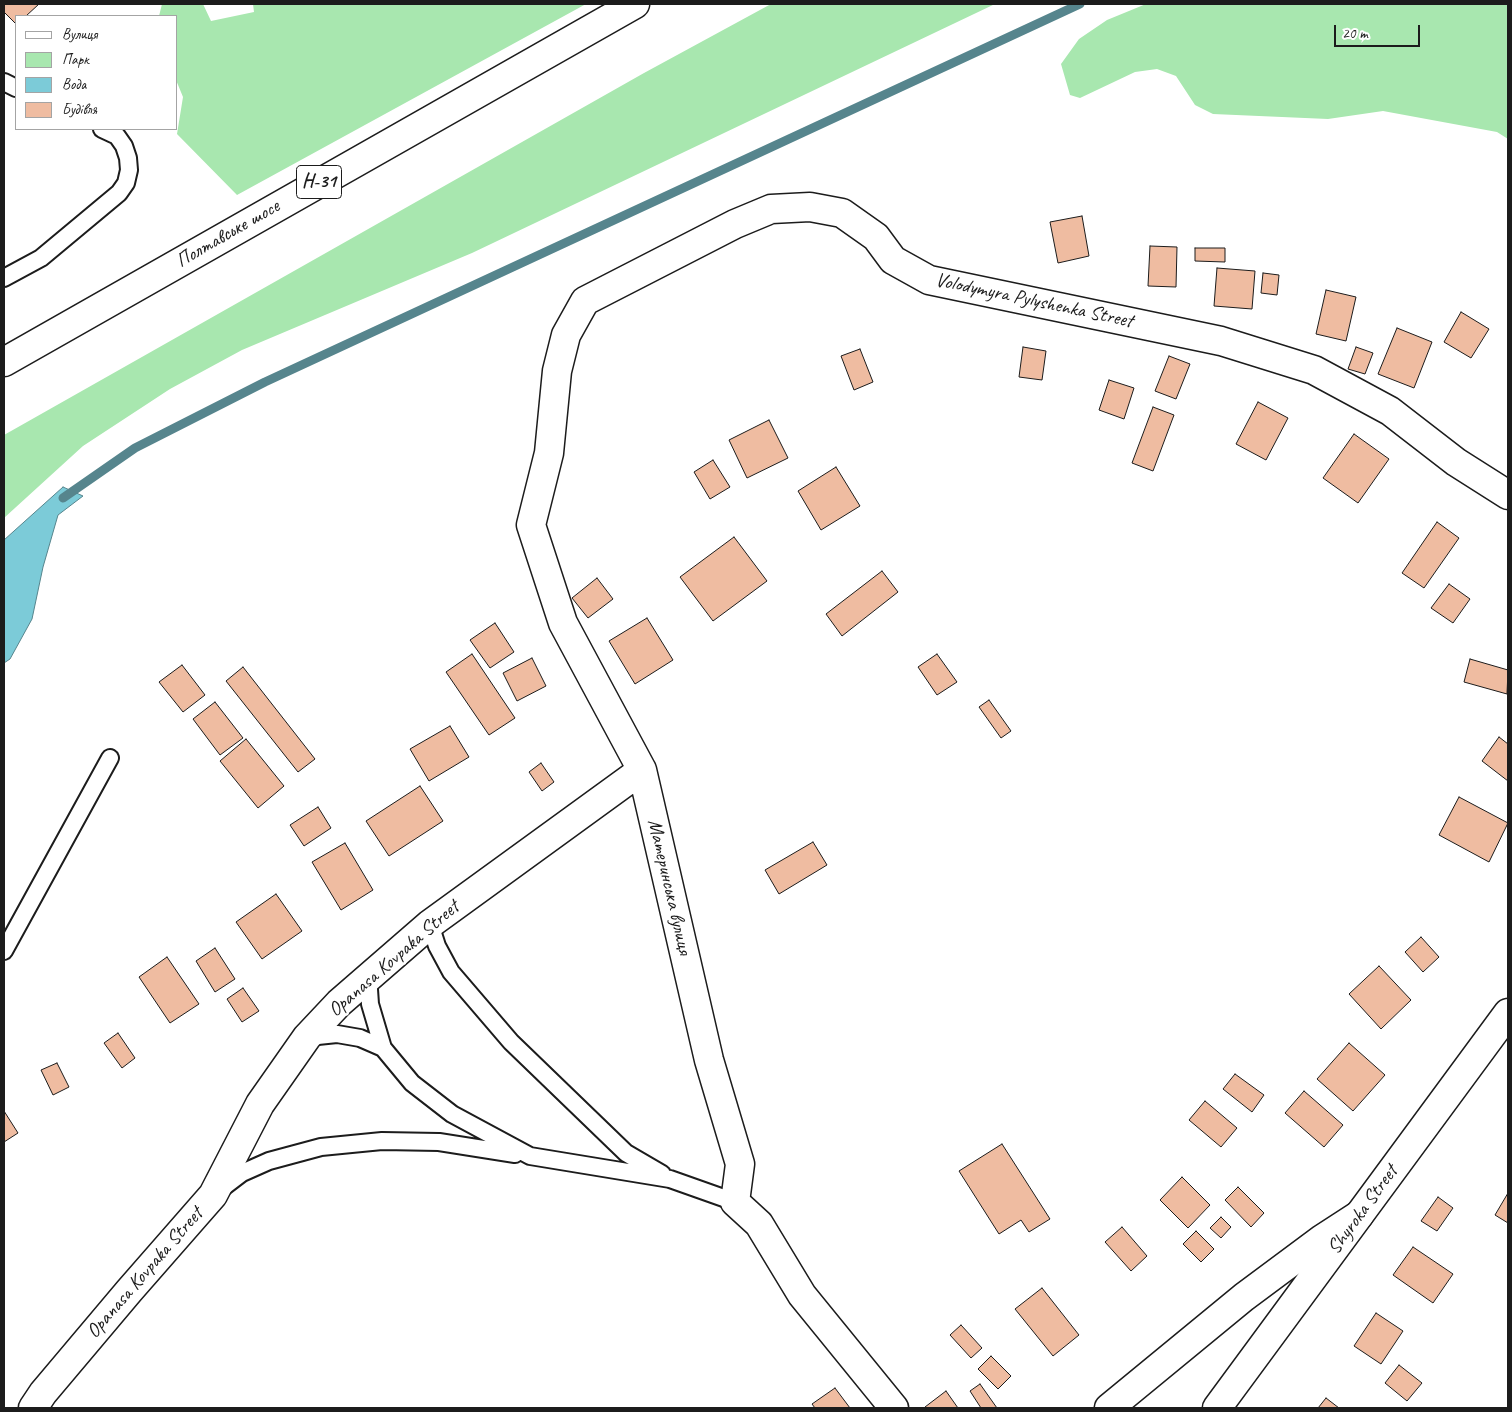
<!DOCTYPE html>
<html>
<head>
<meta charset="utf-8">
<style>
  body { margin:0 }
  #map { position:relative; width:1512px; height:1412px; overflow:hidden; background:#fff; font-family:Caveat,sans-serif }
  canvas { display:block }
  .frame { position:absolute; inset:0; border:5px solid #1c1c1c; pointer-events:none }
  .legend { position:absolute; left:15px; top:15px; width:162px; height:115px; box-sizing:border-box; background:#fff; border:1px solid #a4a4a4; margin:0; padding:6px 9px; list-style:none; font-size:15px; color:#1c1c1c }
  .legend li { display:flex; align-items:center; gap:10px; height:25px }
  .legend b { width:25px; border:1px solid #a4a4a4 }
  .scale { position:absolute; left:1334px; top:25px; width:86px; height:22px; box-sizing:border-box; border:2px solid #1c1c1c; border-top:0; padding-left:6px; font-size:15px; line-height:18px; white-space:nowrap; color:#1c1c1c; -webkit-text-stroke:4px #fff; paint-order:stroke }
</style>
</head>
<body>
<div id="map">
<canvas width="1512" height="1412"></canvas>
<div class="frame"></div>
<ul class="legend">
<li><b style="height:6px;background:#fff"></b>Вулиця</li>
<li><b style="height:14px;background:#a8e7af"></b>Парк</li>
<li><b style="height:14px;background:#7ccbd8"></b>Вода</li>
<li><b style="height:14px;background:#efbca1"></b>Будівля</li>
</ul>
<div class="scale">20 m</div>
</div>
<script>
const context = document.querySelector('canvas').getContext('2d');
context.lineJoin = 'round';
function paint(path, color) { context.fillStyle = color; context.fill(path, 'evenodd'); }
const poly = rows => new Path2D(rows.map(r => 'M' + r).join(''));
function strokePath(path, color, width, dash) { context.strokeStyle = color; context.lineWidth = width; context.lineCap = dash ? 'butt' : 'round'; context.setLineDash(dash || []); context.stroke(path); }
function drawText(font, color, halo, rows, align = 'center') {
  context.font = font + ' Caveat,sans-serif'; context.lineWidth = 5; context.setLineDash([]); context.textBaseline = 'middle'; context.strokeStyle = halo; context.fillStyle = color; for (const [text, x, y, turn = 0] of rows) {
    context.save(); context.translate(x, y); context.rotate((+turn || 0) * Math.PI / 180); context.textAlign = isNaN(turn) ? turn : align; if (halo) context.strokeText(text, 0, 0); context.fillText(text, 0, 0); context.restore();
  }
}
paint(poly([
  [162,4,203,4,211,21,254,12,253,4,586,4,237,195,177,134,183,97,176,80,176,16,159,16],
  [771,4,995,4,472,253,242,350,170,389,83,446,4,518,4,435,644,73],
  [1146,4,1508,4,1508,139,1497,132,1383,111,1328,119,1213,114,1195,105,1176,76,1157,69,1135,72,1080,98,1070,95,1061,64,1079,39,1107,20]
]), '#a8e7af');
const water = poly([
  [63,487,83,496,58,515,43,567,32,619,10,659,4,663,4,540,63,487]
]);
paint(water, '#7ccbd8');
strokePath(water, '#56858d', 1);
strokePath(poly([
  [63,498,135,448,265,382,1080,4]
]), '#56858d', 9);
const building = poly([
  [4,4,39,4,26,16,16,16,16,24,4,12,4,4],
  [1082,216,1089,256,1058,263,1050,222,1082,216],
  [1150,246,1177,247,1176,287,1148,286,1150,246],
  [1195,248,1225,248,1225,262,1195,261,1195,248],
  [1217,268,1255,271,1252,309,1214,306,1217,268],
  [1263,273,1279,275,1277,295,1261,293,1263,273],
  [1326,290,1356,297,1346,341,1316,334,1326,290],
  [1461,312,1489,329,1471,358,1444,342,1461,312],
  [1397,328,1432,342,1414,388,1378,374,1397,328],
  [1023,347,1046,351,1042,380,1019,377,1023,347],
  [1356,347,1373,353,1365,374,1348,369,1356,347],
  [860,349,873,382,854,390,841,356,860,349],
  [1169,356,1190,364,1176,399,1155,391,1169,356],
  [1109,380,1134,388,1124,419,1099,410,1109,380],
  [1258,402,1288,418,1266,460,1236,444,1258,402],
  [1153,407,1174,415,1153,471,1132,463,1153,407],
  [769,420,788,458,747,478,729,440,769,420],
  [1354,434,1389,459,1358,503,1323,478,1354,434],
  [713,460,730,487,710,499,694,472,713,460],
  [836,467,860,506,821,530,798,491,836,467],
  [1437,522,1459,538,1424,588,1402,573,1437,522],
  [734,537,767,581,713,621,680,577,734,537],
  [882,571,898,592,842,636,826,614,882,571],
  [597,578,613,599,588,618,572,598,597,578],
  [1449,584,1470,599,1453,623,1431,608,1449,584],
  [647,618,673,660,635,684,609,641,647,618],
  [495,623,514,652,490,668,470,640,495,623],
  [472,654,515,718,489,735,446,672,472,654],
  [937,654,957,682,937,695,918,667,937,654],
  [532,658,546,686,517,701,503,673,532,658],
  [1470,659,1508,670,1507,694,1464,682,1470,659],
  [182,665,205,695,183,712,159,682,182,665],
  [243,667,315,759,298,772,226,681,243,667],
  [989,700,1011,731,1001,738,979,707,989,700],
  [215,702,243,738,220,755,193,719,215,702],
  [450,726,469,757,429,781,410,749,450,726],
  [1499,737,1508,744,1508,781,1482,761,1499,737],
  [246,739,284,786,258,808,220,761,246,739],
  [541,763,554,782,542,791,529,772,541,763],
  [420,786,443,821,389,856,366,821,420,786],
  [1459,797,1508,823,1489,862,1439,835,1459,797],
  [318,807,331,828,304,846,290,825,318,807],
  [813,842,827,865,779,894,765,870,813,842],
  [345,843,373,890,341,910,312,862,345,843],
  [276,894,302,931,262,959,236,922,276,894],
  [1421,937,1439,957,1423,972,1405,952,1421,937],
  [215,948,235,979,215,992,196,961,215,948],
  [167,957,199,1004,170,1023,139,977,167,957],
  [1379,966,1411,1000,1381,1029,1349,994,1379,966],
  [243,988,259,1011,242,1022,227,999,243,988],
  [118,1033,135,1058,122,1068,104,1043,118,1033],
  [1349,1043,1385,1075,1353,1111,1317,1079,1349,1043],
  [57,1063,69,1087,53,1095,41,1070,57,1063],
  [1235,1074,1264,1095,1252,1112,1223,1089,1235,1074],
  [1304,1091,1343,1125,1324,1147,1285,1113,1304,1091],
  [1205,1101,1237,1128,1221,1147,1189,1120,1205,1101],
  [4,1111,18,1133,4,1142,4,1111],
  [1002,1144,1050,1219,1029,1232,1021,1220,999,1234,959,1171,1002,1144],
  [1182,1177,1210,1205,1188,1228,1160,1200,1182,1177],
  [1238,1187,1264,1213,1251,1227,1225,1200,1238,1187],
  [1508,1193,1508,1223,1495,1215,1508,1193],
  [1438,1197,1453,1208,1437,1231,1421,1221,1438,1197],
  [1221,1217,1231,1227,1221,1238,1210,1228,1221,1217],
  [1122,1227,1147,1256,1131,1271,1105,1242,1122,1227],
  [1196,1231,1214,1249,1201,1262,1183,1244,1196,1231],
  [1413,1247,1453,1274,1433,1303,1393,1275,1413,1247],
  [1042,1288,1079,1335,1053,1356,1015,1309,1042,1288],
  [1376,1313,1403,1331,1381,1364,1354,1346,1376,1313],
  [961,1325,982,1348,971,1358,950,1335,961,1325],
  [991,1356,1011,1376,998,1389,978,1369,991,1356],
  [1399,1365,1422,1383,1407,1401,1385,1383,1399,1365],
  [980,1384,997,1408,981,1408,970,1391,980,1384],
  [835,1388,850,1408,815,1408,812,1404,835,1388],
  [946,1391,958,1408,926,1408,925,1407,946,1391],
  [1326,1398,1339,1408,1318,1408,1326,1398]
]);
paint(building, '#efbca1');
strokePath(building, '#1c1c1c', 1);
const lane = poly([
  [4,82,16,88],
  [4,278,41,258,119,193,126,183,129,170,128,158,124,146,117,136,102,129],
  [430,924,437,946,451,972,511,1042,626,1153,662,1174],
  [4,951,110,758],
  [368,975,370,1004,383,1048,412,1083,452,1114,530,1156,670,1179,735,1202],
  [308,1037,337,1034,360,1038,383,1048],
  [221,1189,242,1173,269,1161,321,1147,382,1141,439,1142,515,1154]
]);
const street = poly([
  [642,770,709,1060,740,1164,735,1202,759,1224,802,1295,894,1408],
  [33,1408,43,1393,129,1291,213,1195,260,1104,307,1037,339,1003,430,924,642,770,563,623,531,525,549,453,557,371,566,335,585,301,735,224,771,209,810,207,842,213,876,237,893,260,929,280,1221,341,1314,370,1390,411,1456,462,1508,495],
  [1109,1408,1244,1297,1322,1239,1359,1215]
]);
const secondary = poly([
  [1217,1408,1508,1013]
]);
const primary = poly([
  [4,362,635,4]
]);
strokePath(lane, '#1c1c1c', 20);
strokePath(street, '#1c1c1c', 31);
strokePath(secondary, '#1c1c1c', 31);
strokePath(primary, '#1c1c1c', 31);
strokePath(lane, '#fff', 16);
strokePath(street, '#fff', 28);
strokePath(secondary, '#fff', 28);
strokePath(primary, '#fff', 28);
for (const [x, y, w] of [
  [319,182,45]
]) { const box = new Path2D(); box.roundRect(x - w / 2, y - 16.5, w, 33, 4); context.fillStyle = '#fff'; context.fill(box); strokePath(box, '#1c1c1c', 1); }
drawText('bold 19px', '#1c1c1c', null, [
  ["Н-31",319,182]
]);
drawText('20px', '#1c1c1c', '#fff', [
  ["Полтавське шосе",228,234,-30],
  ["Volodymyra Pylyshenka Street",1034,301,12],
  ["Материнська вулиця",669,887,77],
  ["Opanasa Kovpaka Street",394,959,-41],
  ["Shyroka Street",1363,1210,-54],
  ["Opanasa Kovpaka Street",145,1273,-49]
]);
</script>
</body>
</html>
